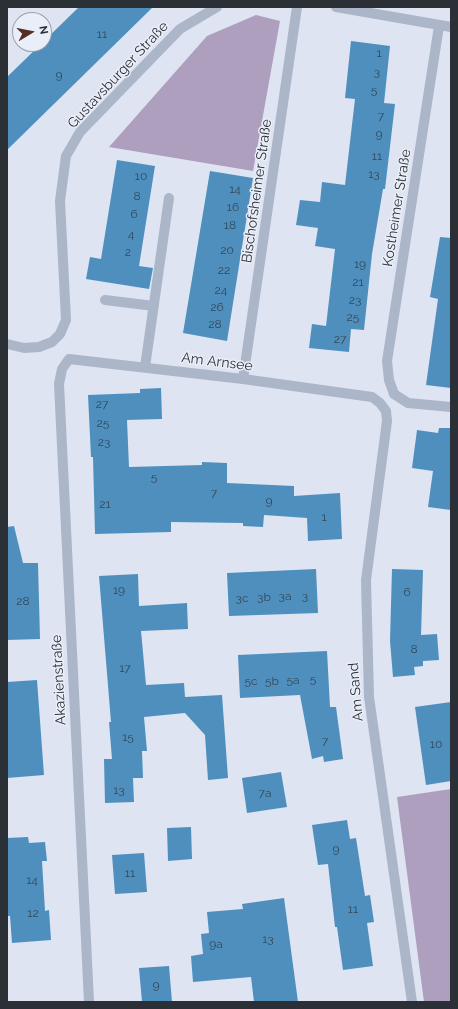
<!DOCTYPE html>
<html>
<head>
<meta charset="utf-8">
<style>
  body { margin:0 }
  #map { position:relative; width:458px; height:1009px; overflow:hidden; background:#dee4f1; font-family:Raleway,sans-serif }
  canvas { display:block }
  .frame { position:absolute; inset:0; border:8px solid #2a3036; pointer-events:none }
  .north { position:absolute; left:12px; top:12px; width:40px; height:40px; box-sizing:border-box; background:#eaeef9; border:1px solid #9da2ab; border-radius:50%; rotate:80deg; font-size:11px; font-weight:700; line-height:16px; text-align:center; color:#2a3036 }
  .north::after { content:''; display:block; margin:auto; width:14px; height:18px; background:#552e22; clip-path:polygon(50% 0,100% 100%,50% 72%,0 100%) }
</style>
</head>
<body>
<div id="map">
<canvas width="458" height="1009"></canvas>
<div class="frame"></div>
<div class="north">N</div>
</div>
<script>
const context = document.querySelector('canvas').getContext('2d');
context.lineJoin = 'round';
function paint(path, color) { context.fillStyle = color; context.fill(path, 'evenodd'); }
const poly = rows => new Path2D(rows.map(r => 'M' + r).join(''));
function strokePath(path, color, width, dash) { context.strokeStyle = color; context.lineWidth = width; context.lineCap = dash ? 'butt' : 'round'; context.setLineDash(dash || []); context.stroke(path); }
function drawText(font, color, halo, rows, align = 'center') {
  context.font = font + ' Raleway,sans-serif'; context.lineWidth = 3; context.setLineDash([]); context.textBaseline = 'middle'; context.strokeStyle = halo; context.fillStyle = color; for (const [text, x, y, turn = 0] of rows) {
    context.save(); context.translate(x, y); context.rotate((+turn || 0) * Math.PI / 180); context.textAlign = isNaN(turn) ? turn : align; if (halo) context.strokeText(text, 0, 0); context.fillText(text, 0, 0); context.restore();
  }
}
paint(poly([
  [256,15,280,21,253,171,109,147,207,36],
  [451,789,451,1002,424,1002,397,797]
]), '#af9fbf');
paint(poly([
  [79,7,153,7,7,150,7,77,41,44,44,44,44,41],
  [351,41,390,46,384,103,395,104,385,189,383,189,372,254,364,330,351,329,349,352,309,348,312,324,326,326,335,249,315,246,318,228,296,225,300,200,320,202,322,182,345,185,355,99,345,98],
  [117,160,155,166,139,266,153,268,149,289,86,279,90,257,101,259],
  [210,171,253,178,227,341,183,333],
  [440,237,451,238,451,388,426,385,438,299,430,297],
  [161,388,162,419,127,420,129,467,202,465,202,462,227,463,227,483,294,486,294,496,340,493,342,539,308,541,307,518,264,515,263,527,243,526,243,523,171,522,171,532,95,534,93,457,91,457,88,395,140,393,140,389],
  [439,428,451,428,451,510,428,507,433,471,412,468,417,430,438,433],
  [14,526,23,563,38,563,40,639,7,640,7,527],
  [316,569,318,613,229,616,227,573],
  [392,569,423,570,421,635,437,634,439,660,423,661,423,666,414,667,415,675,393,677,390,641],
  [138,574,139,606,187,603,188,629,141,631,146,685,184,683,185,697,222,695,228,778,208,780,205,735,185,713,144,717,147,751,142,751,143,778,133,778,134,802,105,803,104,759,112,759,109,722,111,722,99,576],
  [327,651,330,707,336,707,343,759,324,762,323,756,312,759,300,695,240,698,238,655],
  [37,680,44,775,7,778,7,682],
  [451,702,451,781,426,785,415,707],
  [281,772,287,807,247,813,242,778],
  [347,820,350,839,356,838,365,896,370,895,374,922,367,923,373,966,343,970,337,927,335,927,328,864,318,865,312,825],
  [191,827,192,859,168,861,167,828],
  [28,837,29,843,45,842,47,861,42,861,45,911,49,910,51,940,12,943,10,916,7,916,7,838],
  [144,853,147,892,115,894,112,855],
  [284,898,298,1002,254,1002,251,977,193,982,191,956,203,954,201,934,209,933,207,912,243,909,242,904],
  [169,966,172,1002,142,1002,139,968]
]), '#4f8fbe');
strokePath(poly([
  [105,300,154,306],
  [145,367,169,198]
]), '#abb6c8', 10);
strokePath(poly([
  [336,7,451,27],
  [439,26,387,361,389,380,394,394,408,403,451,407],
  [7,344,24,348,39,347,52,342,60,334,66,320,60,201,66,156,80,132,180,29,217,7],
  [243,379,297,7],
  [89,1002,59,384,62,369,69,359,243,379,372,397,380,403,386,411,387,421,366,580,369,697,412,1002]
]), '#abb6c8', 10);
drawText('12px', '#334858', null, [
  ["11",102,34],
  ["1",379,53],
  ["3",377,72],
  ["9",59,75],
  ["5",374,90],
  ["7",381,116],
  ["9",379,134],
  ["11",377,156],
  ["13",374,174],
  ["10",141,176],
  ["14",235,189],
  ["8",137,196],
  ["16",233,207],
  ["6",134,214],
  ["18",230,225],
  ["4",131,234],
  ["20",227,250],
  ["2",128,252],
  ["19",360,264],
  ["22",224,270],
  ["21",358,282],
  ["24",221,290],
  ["23",355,300],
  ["26",217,307],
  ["25",353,317],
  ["28",215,324],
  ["27",340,339],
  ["27",102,404],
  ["25",103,423],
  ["23",104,442],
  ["5",154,477],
  ["7",214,493],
  ["9",269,501],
  ["21",105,504],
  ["1",324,517],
  ["19",119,590],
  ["6",407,592],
  ["3a",285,596],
  ["3",305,596],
  ["3b",264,597],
  ["3c",242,598],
  ["28",23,601],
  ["8",414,649],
  ["17",125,668],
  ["5",313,679],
  ["5a",293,680],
  ["5c",251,681],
  ["5b",272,681],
  ["15",128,737],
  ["7",325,741],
  ["10",436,744],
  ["13",119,790],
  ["7a",265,793],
  ["9",336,849],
  ["11",130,873],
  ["14",32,880],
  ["11",353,909],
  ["12",33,913],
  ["13",268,939],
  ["9a",216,944],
  ["9",156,985]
]);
drawText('14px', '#2a3036', '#eaeef9', [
  ["Gustavsburger Straße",118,75,-47],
  ["Bischofsheimer Straße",257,191,-82],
  ["Kostheimer Straße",397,208,-81],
  ["Am Arnsee",217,362,7],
  ["Akazienstraße",59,680,-93],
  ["Am Sand",356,692,-95]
]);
</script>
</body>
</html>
